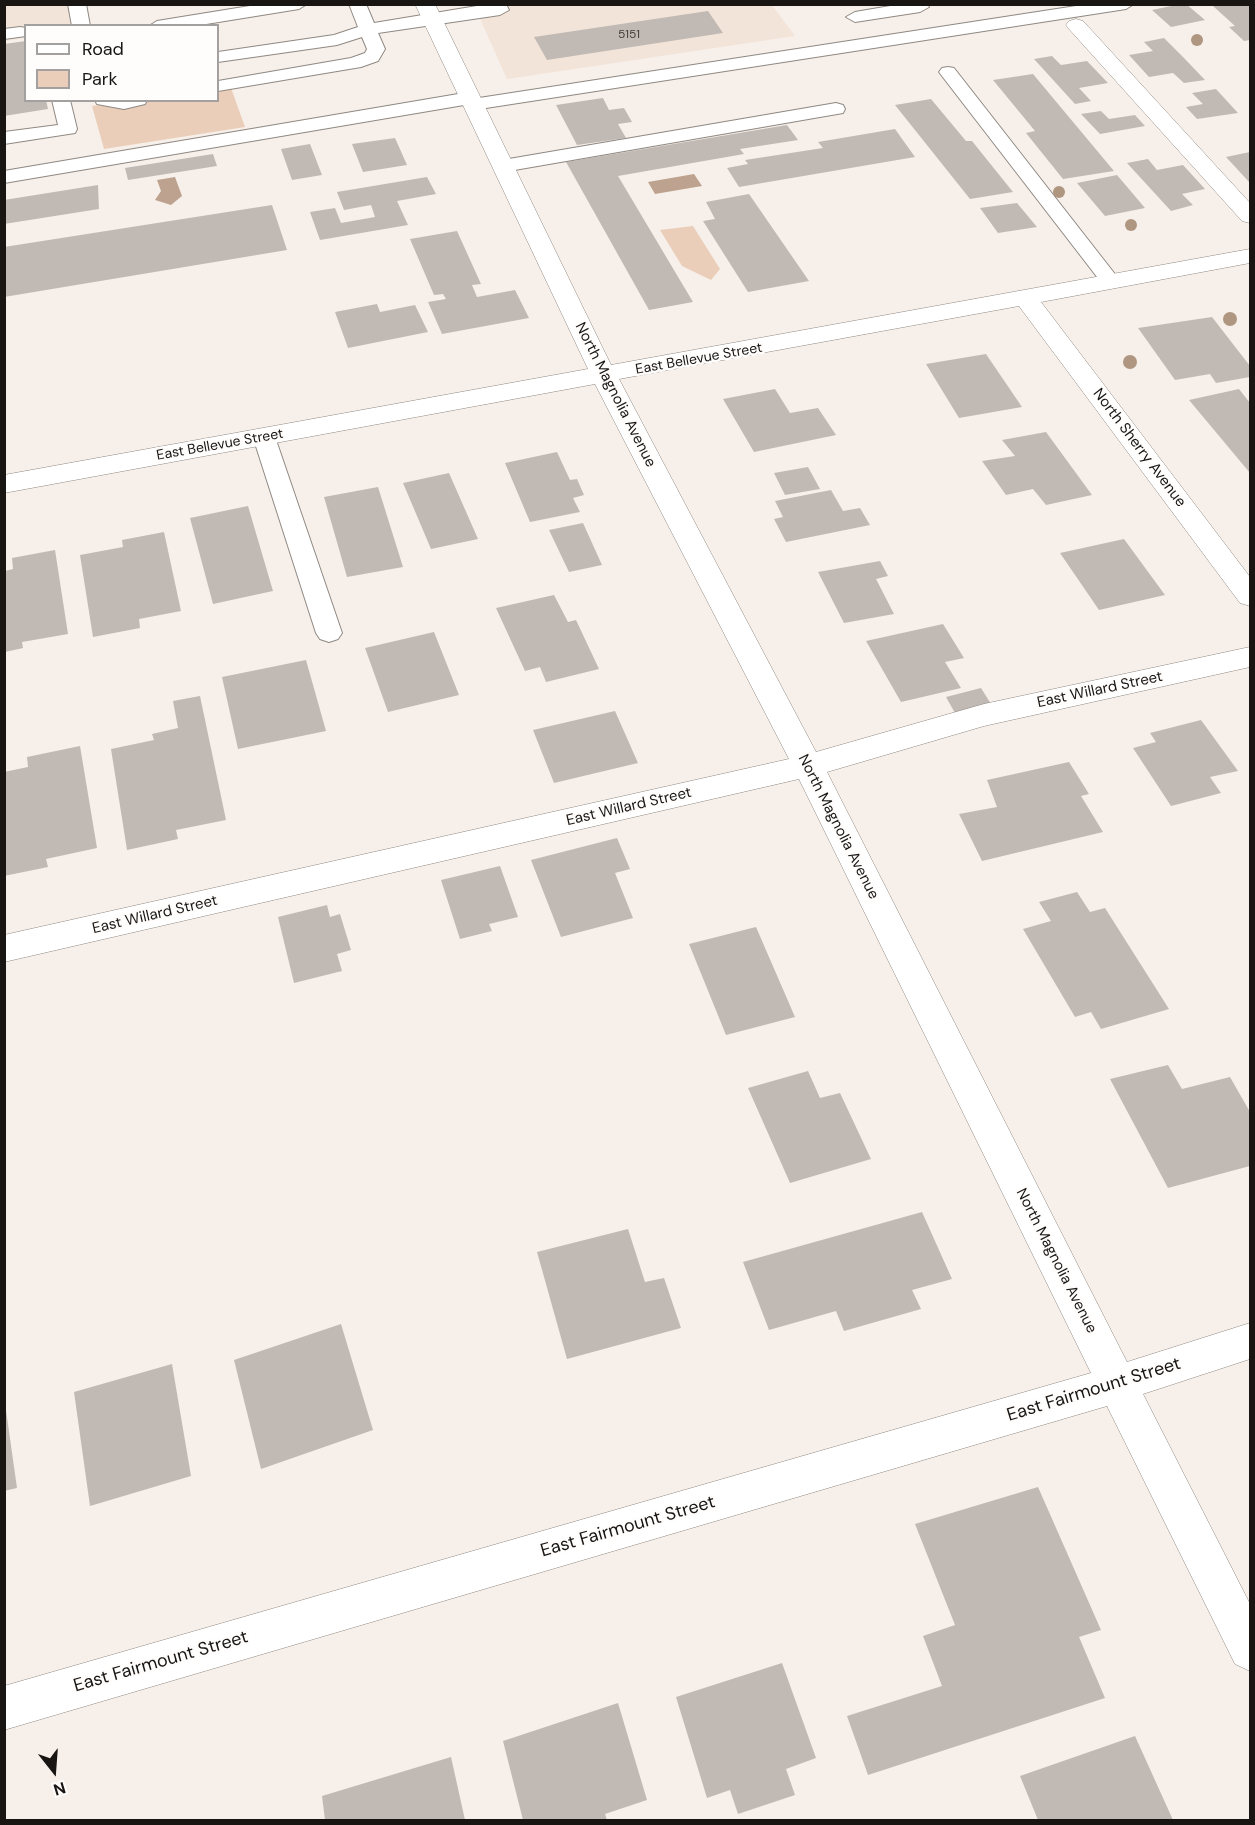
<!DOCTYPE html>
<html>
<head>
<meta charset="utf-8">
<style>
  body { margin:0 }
  #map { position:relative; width:1255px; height:1825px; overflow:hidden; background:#f7efe9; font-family:"DM Sans",sans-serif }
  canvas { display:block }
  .frame { position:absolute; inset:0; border:6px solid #181513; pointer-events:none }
  .legend { position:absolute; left:24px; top:24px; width:195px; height:78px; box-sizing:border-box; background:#fffdfc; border:2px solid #a3a09f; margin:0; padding:8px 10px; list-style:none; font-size:18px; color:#181513 }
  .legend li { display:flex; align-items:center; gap:12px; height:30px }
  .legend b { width:30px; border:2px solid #a3a09f }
  .north { position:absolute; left:24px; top:1741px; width:60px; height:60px; -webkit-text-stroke:4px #fffdfc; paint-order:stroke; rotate:163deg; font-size:16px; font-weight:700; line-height:24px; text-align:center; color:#181513 }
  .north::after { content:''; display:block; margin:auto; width:21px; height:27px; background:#181513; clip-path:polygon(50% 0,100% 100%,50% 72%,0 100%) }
</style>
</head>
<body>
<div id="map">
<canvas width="1255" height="1825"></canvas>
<div class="frame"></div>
<ul class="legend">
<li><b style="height:8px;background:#fff"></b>Road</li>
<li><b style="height:16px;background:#eaceb9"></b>Park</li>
</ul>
<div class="north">N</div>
</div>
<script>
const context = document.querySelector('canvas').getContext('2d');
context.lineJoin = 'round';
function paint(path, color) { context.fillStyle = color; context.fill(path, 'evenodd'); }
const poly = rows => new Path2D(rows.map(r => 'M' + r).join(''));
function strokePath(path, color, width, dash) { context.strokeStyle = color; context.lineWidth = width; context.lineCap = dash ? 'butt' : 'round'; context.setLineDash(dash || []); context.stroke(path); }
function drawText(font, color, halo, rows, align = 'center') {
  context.font = font + ' "DM Sans",sans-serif'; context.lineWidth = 5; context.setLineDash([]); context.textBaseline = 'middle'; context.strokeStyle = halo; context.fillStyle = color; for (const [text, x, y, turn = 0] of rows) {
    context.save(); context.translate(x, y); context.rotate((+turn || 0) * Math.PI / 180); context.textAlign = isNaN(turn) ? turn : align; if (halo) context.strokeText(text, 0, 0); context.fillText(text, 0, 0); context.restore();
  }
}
paint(poly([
  [4,5,71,5,76,25,26,26,25,38,5,41],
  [474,5,772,5,795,36,507,79]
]), '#f3e4d9');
paint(poly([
  [230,85,245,127,104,149,92,106,129,101,218,100,218,87],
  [693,226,720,269,711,280,682,266,660,230]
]), '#eaceb9');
paint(poly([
  [694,174,702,186,655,194,648,182],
  [175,177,182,196,171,205,155,200,161,191,157,180]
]), '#bda38f');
paint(poly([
  [1181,4,1186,4,1205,20,1171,27,1152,10],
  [1221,4,1250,4,1250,40,1244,41,1229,27,1235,26,1213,6],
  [708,11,723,33,547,60,534,37],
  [1164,38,1184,58,1205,80,1184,83,1173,73,1149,77,1129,55,1153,51,1144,42],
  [26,41,26,100,46,100,48,109,4,116,4,44],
  [1052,56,1061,65,1087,61,1108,83,1079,88,1091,101,1075,104,1034,59],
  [1033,74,1114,171,1063,179,1026,133,1035,131,993,80],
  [1216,89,1238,113,1197,119,1186,107,1203,104,1192,93],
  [603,98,609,110,624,108,632,122,618,124,626,138,577,145,556,105],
  [931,99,966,141,972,141,1013,192,970,199,895,105],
  [1101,111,1109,119,1135,115,1145,126,1100,134,1081,114],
  [787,125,798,140,740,149,744,154,618,176,693,302,649,310,566,162],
  [895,129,915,157,739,187,727,168,748,164,745,160,823,148,818,142],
  [395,138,407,165,363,172,352,144],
  [310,144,322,175,292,180,281,149],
  [1250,152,1250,183,1226,157],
  [213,154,217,166,128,180,125,168],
  [1148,159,1157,170,1183,165,1205,189,1182,194,1193,205,1171,211,1127,163],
  [1117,175,1145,208,1105,216,1077,183],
  [427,177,436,194,397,201,408,225,320,240,310,212,335,208,341,223,375,217,371,205,344,210,337,192],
  [98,185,99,209,4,224,4,200],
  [749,194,809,281,748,292,703,221,715,219,706,202],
  [1017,203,1037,227,998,233,980,208],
  [272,205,287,250,4,297,4,247],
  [457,231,481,284,472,285,477,297,515,290,529,318,442,334,428,302,446,299,443,294,434,295,410,239],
  [377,304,380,312,415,305,428,332,348,348,335,312],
  [1212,317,1250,366,1250,377,1216,383,1210,374,1175,380,1138,328],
  [986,354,1022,407,959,418,926,364],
  [775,389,790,413,818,408,836,435,754,452,723,399],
  [1239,389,1250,403,1250,473,1189,400],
  [1046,432,1092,495,1046,505,1033,489,1006,495,982,461,1015,456,1002,440],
  [557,452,570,480,577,479,584,495,573,498,580,512,530,522,505,463],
  [808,467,820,489,785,495,774,473],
  [449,473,478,539,431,549,403,483],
  [378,487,403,567,347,577,324,497],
  [831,490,843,511,860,508,870,525,786,542,774,519,783,517,775,501],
  [248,506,273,591,213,604,190,518],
  [583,523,602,565,569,572,549,530],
  [164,532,181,611,139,619,140,628,93,637,80,555,123,547,122,540],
  [1124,539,1165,595,1099,610,1060,553],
  [55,550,68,634,22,642,23,648,5,652,5,571,13,569,12,558],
  [880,561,888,576,876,579,894,614,844,623,818,572],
  [554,595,568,622,576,620,599,669,546,682,540,667,525,671,496,608],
  [943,624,964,658,945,662,961,688,901,702,866,641],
  [434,632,459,695,388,712,365,648],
  [306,660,326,731,238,749,222,677],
  [981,688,991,704,955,713,946,697],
  [200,696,226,820,176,830,178,839,127,850,111,749,154,740,152,734,178,728,173,701],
  [615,711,638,763,554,783,533,730],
  [1201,720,1238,771,1210,777,1221,793,1171,806,1133,748,1156,742,1150,733],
  [80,746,97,848,46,859,48,867,4,876,4,772,28,767,27,757],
  [1069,762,1089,794,1081,796,1103,832,982,861,959,814,997,807,987,780],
  [617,838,630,869,615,873,633,918,561,937,531,860],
  [500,866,518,917,489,924,492,931,460,939,441,880],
  [1077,892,1090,912,1105,908,1169,1009,1101,1029,1091,1012,1075,1017,1023,929,1051,921,1039,902],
  [327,905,330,917,340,914,351,950,337,954,342,971,294,983,278,917],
  [756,927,795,1017,726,1035,689,944],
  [1168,1065,1182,1089,1230,1077,1250,1112,1250,1166,1168,1188,1110,1079],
  [808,1071,820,1098,840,1093,871,1159,790,1183,748,1088],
  [922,1212,952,1279,912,1290,921,1309,844,1331,836,1311,769,1330,743,1262],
  [628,1229,645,1282,664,1278,681,1328,567,1359,537,1252],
  [341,1324,373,1430,261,1469,234,1360],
  [172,1364,191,1476,90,1506,74,1392],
  [4,1396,17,1488,4,1491],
  [1038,1487,1101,1630,1079,1637,1105,1698,868,1775,847,1716,942,1686,923,1636,955,1625,915,1524],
  [782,1663,816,1758,786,1769,795,1795,738,1814,730,1790,707,1798,676,1697],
  [618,1703,647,1800,605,1814,607,1820,523,1820,503,1741],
  [1135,1736,1173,1820,1038,1820,1020,1776],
  [451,1757,465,1820,325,1820,322,1796]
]), '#c1bab4');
const service = poly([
  [68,4,86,4,90,26,72,26,68,4],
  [262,4,307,4,299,9,194,26,149,26,157,21,262,4],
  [349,4,366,4,374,23,489,4,506,4,509,10,500,15,378,33,385,49,378,61,361,67,218,91,218,81,351,58,365,53,367,49,362,37,337,45,218,62,218,52,334,35,358,27,349,4],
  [902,4,927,4,929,7,920,12,855,22,846,17,855,12,902,4],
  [1089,4,1134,4,1126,9,473,110,464,105,4,183,4,171,470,92,479,98,1089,4],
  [20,27,26,28,26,36,4,39,4,29,20,27],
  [948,67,954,68,1118,278,1121,282,1118,286,1104,286,942,76,939,72,942,68,948,67],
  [52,100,70,100,77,129,75,133,4,144,4,132,58,125,52,100],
  [95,100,147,100,145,104,124,109,97,104,95,100],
  [836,103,843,105,845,109,843,113,503,172,493,166,503,160,836,103],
  [264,430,272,432,275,437,342,633,338,639,329,642,320,639,316,633,253,437,256,432,264,430]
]);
const minor = poly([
  [415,4,435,4,611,365,1250,249,1250,263,1041,302,1250,577,1250,606,1240,603,1019,306,619,379,816,752,984,704,1250,647,1250,667,984,726,827,772,1127,1362,1250,1323,1250,1359,1143,1394,1250,1604,1250,1671,1235,1664,1107,1406,4,1730,4,1686,1091,1373,799,779,4,962,4,935,789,759,595,384,4,493,4,475,588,369,415,4],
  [1076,19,1083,21,1250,203,1250,223,1242,221,1069,29,1066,25,1069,21,1076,19]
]);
strokePath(service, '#8f8983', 2);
strokePath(minor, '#8f8983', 1);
paint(service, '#fff');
paint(minor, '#fff');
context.fillStyle = '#af9680';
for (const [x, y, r] of [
  [1197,40,6],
  [1059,192,6],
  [1131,225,6],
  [1230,319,7],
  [1130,362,7]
]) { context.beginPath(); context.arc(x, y, r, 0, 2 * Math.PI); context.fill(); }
drawText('12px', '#423e3b', null, [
  ["5151",629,35]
]);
drawText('14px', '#181513', '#fffdfc', [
  ["East Bellevue Street",699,359,-10],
  ["East Bellevue Street",220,445,-10]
]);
drawText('15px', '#181513', '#fffdfc', [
  ["North Magnolia Avenue",615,395,63],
  ["North Sherry Avenue",1139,448,53],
  ["East Willard Street",1100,690,-12],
  ["East Willard Street",629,807,-13],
  ["North Magnolia Avenue",838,827,63],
  ["East Willard Street",155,915,-13],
  ["North Magnolia Avenue",1056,1261,63]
]);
drawText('18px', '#181513', '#fffdfc', [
  ["East Fairmount Street",1094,1390,-17],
  ["East Fairmount Street",628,1527,-16],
  ["East Fairmount Street",161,1662,-16]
]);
</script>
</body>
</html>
